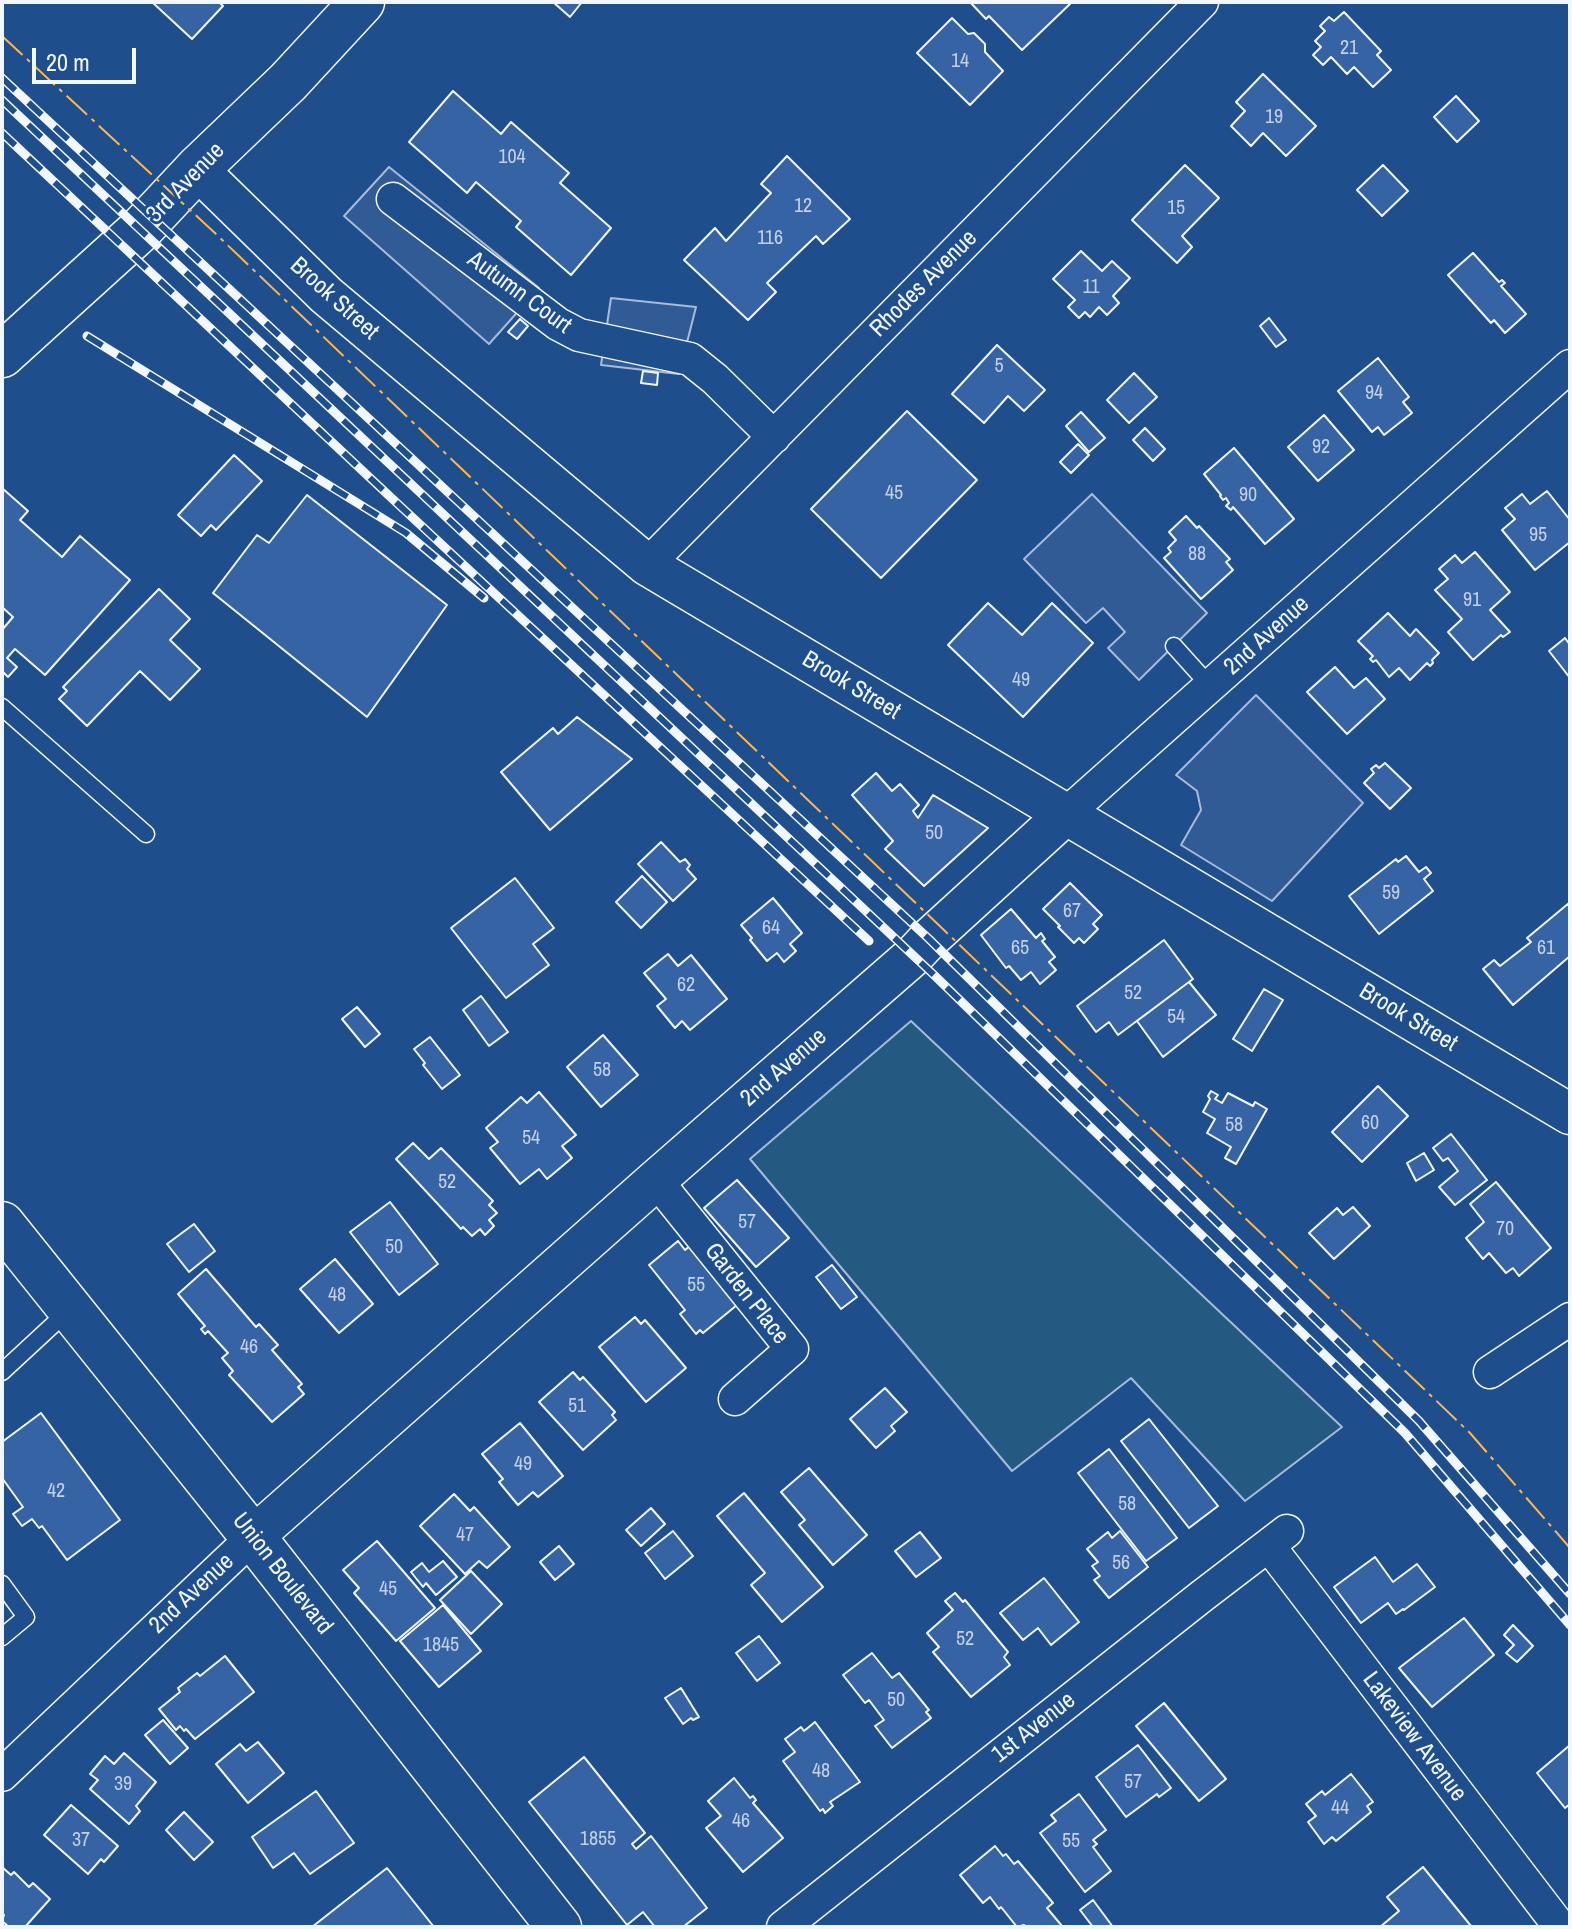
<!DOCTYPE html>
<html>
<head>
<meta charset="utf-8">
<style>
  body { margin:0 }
  #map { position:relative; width:1572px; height:1929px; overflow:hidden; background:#1f4e8c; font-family:"Archivo Narrow",sans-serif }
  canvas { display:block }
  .frame { position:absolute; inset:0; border:4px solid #f2f6ff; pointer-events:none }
  .scale { position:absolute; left:32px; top:48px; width:104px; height:36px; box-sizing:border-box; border:4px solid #f2f6ff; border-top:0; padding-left:10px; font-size:24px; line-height:28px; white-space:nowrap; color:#f2f6ff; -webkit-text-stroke:6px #1f4e8c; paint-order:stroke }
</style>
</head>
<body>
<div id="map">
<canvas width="1572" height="1929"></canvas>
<div class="frame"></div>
<div class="scale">20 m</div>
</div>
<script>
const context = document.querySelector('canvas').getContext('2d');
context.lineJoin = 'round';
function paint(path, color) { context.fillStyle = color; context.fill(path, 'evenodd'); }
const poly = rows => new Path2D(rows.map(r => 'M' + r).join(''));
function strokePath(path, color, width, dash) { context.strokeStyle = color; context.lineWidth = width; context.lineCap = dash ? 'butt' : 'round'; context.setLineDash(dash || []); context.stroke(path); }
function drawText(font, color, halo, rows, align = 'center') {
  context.font = font + ' "Archivo Narrow",sans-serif'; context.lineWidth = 6; context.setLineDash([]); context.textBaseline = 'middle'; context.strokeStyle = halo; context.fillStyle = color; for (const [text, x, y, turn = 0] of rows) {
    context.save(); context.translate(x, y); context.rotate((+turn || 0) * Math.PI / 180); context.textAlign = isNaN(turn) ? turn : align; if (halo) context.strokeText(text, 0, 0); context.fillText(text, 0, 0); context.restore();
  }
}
const green = poly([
  [911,1021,1342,1427,1245,1501,1131,1378,1012,1471,750,1159,911,1021]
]);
paint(green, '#245a82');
strokePath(green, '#a8bbd7', 2);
const parking = poly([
  [389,167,539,288,489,344,344,216,389,167],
  [611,298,696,307,679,374,601,365,611,298],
  [1092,494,1207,613,1139,680,1108,648,1125,632,1103,608,1086,623,1024,559,1092,494],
  [1256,695,1363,803,1272,901,1181,845,1201,810,1197,791,1176,775,1256,695]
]);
paint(parking, '#305b95');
strokePath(parking, '#a8bbd7', 2);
const building = poly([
  [152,2,219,2,223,6,192,39,152,2],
  [553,2,582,2,570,17,553,2],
  [970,2,1068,2,1070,4,1022,50,989,16,986,19,970,2],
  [1344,12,1381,51,1377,55,1391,70,1373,87,1354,67,1347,74,1331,57,1323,65,1313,55,1321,47,1315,41,1325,31,1320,26,1329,17,1334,21,1344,12],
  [952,18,968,34,974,33,985,44,985,52,1003,71,970,105,917,53,952,18],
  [1263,74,1316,126,1286,156,1263,133,1251,146,1231,126,1245,111,1236,102,1263,74],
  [453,91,501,134,511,122,569,173,560,183,611,228,571,275,516,227,521,221,476,182,467,193,409,142,453,91],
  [1456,96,1479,121,1457,142,1434,117,1456,96],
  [787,156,850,219,823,244,816,236,767,283,776,292,748,320,684,260,715,228,726,241,771,193,761,184,787,156],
  [1185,165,1219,198,1182,236,1192,247,1177,263,1132,220,1185,165],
  [1383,165,1408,191,1382,216,1357,190,1383,165],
  [1081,251,1102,271,1112,261,1130,278,1113,296,1119,303,1107,315,1099,307,1090,317,1085,312,1079,318,1068,307,1075,300,1053,279,1081,251],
  [1473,253,1499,282,1502,280,1505,283,1501,286,1526,314,1505,333,1494,320,1491,323,1448,275,1473,253],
  [1269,318,1286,340,1276,347,1260,326,1269,318],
  [520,319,528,326,517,339,508,332,520,319],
  [997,345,1045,390,1024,411,1008,396,984,423,952,394,997,345],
  [1378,358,1409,397,1403,402,1412,413,1384,435,1378,427,1372,432,1338,391,1378,358],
  [643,371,658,373,657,385,641,383,643,371],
  [1134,373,1157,397,1129,423,1107,400,1134,373],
  [907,411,977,480,881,578,811,509,907,411],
  [1081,412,1105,438,1089,452,1066,426,1081,412],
  [1324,415,1354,450,1318,481,1288,447,1324,415],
  [1145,428,1165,449,1153,461,1133,440,1145,428],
  [1078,444,1089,455,1071,473,1060,462,1078,444],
  [1234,448,1294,519,1265,544,1233,507,1231,510,1226,506,1229,503,1226,498,1223,500,1220,496,1221,495,1204,474,1234,448],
  [234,455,262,481,216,530,211,525,201,536,178,515,234,455],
  [2,488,28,511,20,520,62,557,80,536,130,580,45,675,15,649,7,658,17,667,8,677,2,671,2,630,13,617,2,607,2,488],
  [1547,491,1570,520,1570,542,1535,570,1502,530,1515,519,1505,508,1522,494,1530,504,1547,491],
  [307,495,447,605,367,717,213,593,257,535,269,543,307,495],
  [1186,516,1197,528,1199,526,1230,559,1226,562,1233,570,1201,599,1164,558,1171,552,1168,548,1176,540,1169,532,1186,516],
  [1475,552,1510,592,1490,610,1510,632,1503,637,1501,635,1473,660,1448,632,1462,619,1435,590,1448,579,1439,569,1455,555,1462,563,1475,552],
  [159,589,190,619,170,640,200,669,170,700,140,671,87,726,59,699,67,691,63,687,159,589],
  [988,603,1022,635,1052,603,1093,643,1023,717,948,645,988,603],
  [1388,613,1410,636,1416,629,1439,653,1432,660,1433,663,1430,666,1427,663,1410,680,1399,668,1389,677,1376,660,1373,662,1370,659,1373,656,1358,641,1388,613],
  [1565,638,1570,645,1570,678,1549,651,1565,638],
  [1335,667,1354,688,1366,678,1385,699,1347,734,1307,692,1335,667],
  [577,717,632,759,550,830,501,772,553,728,558,734,577,717],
  [1385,763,1411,788,1390,809,1364,783,1374,773,1371,769,1376,765,1379,768,1385,763],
  [876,773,892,791,900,784,919,805,913,811,918,818,933,795,988,828,924,886,885,849,893,841,852,795,876,773],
  [661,842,680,862,685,859,690,865,687,869,696,879,673,901,638,864,661,842],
  [1406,856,1419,872,1426,867,1431,873,1424,879,1433,891,1379,934,1349,896,1396,859,1398,862,1406,856],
  [642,876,667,902,641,928,616,902,642,876],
  [515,878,554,928,533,944,549,965,506,998,451,928,515,878],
  [1070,883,1102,915,1093,924,1098,929,1084,943,1079,938,1074,943,1058,927,1060,926,1043,909,1070,883],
  [773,898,802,933,790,944,796,951,784,962,777,953,767,961,750,940,752,938,741,925,773,898],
  [1569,903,1570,956,1513,1005,1483,969,1494,960,1500,966,1531,942,1527,938,1569,903],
  [1011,909,1036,938,1041,933,1045,939,1042,941,1055,957,1049,962,1056,970,1040,984,1031,972,1021,980,1009,966,1006,968,981,935,1011,909],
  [1164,940,1193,979,1118,1035,1109,1022,1096,1032,1077,1006,1164,940],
  [668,954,678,966,691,955,727,999,690,1030,682,1021,675,1028,657,1006,666,999,644,973,668,954],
  [1189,982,1216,1015,1163,1057,1137,1021,1189,982],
  [1264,989,1283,1000,1252,1051,1233,1039,1264,989],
  [481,996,508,1032,489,1046,463,1010,481,996],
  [357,1007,380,1034,365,1047,342,1019,357,1007],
  [603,1035,638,1075,601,1107,567,1067,603,1035],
  [430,1037,460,1075,442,1089,423,1065,425,1063,414,1049,430,1037],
  [1378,1086,1408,1116,1362,1162,1332,1132,1378,1086],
  [1211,1091,1218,1095,1215,1099,1222,1103,1228,1093,1253,1106,1255,1102,1267,1109,1236,1164,1225,1158,1231,1147,1207,1133,1215,1119,1203,1112,1210,1099,1208,1096,1211,1091],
  [539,1092,576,1135,562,1146,572,1158,547,1179,539,1169,520,1184,490,1148,498,1142,486,1128,521,1097,527,1103,539,1092],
  [1451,1134,1487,1180,1455,1205,1439,1187,1458,1171,1448,1158,1443,1161,1433,1148,1451,1134],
  [413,1143,429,1159,441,1148,493,1201,489,1205,497,1213,489,1220,494,1226,485,1235,480,1229,472,1236,463,1227,461,1229,396,1159,413,1143],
  [1424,1153,1434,1170,1416,1181,1407,1163,1424,1153],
  [737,1180,789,1238,756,1267,704,1208,737,1180],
  [1496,1182,1551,1248,1519,1276,1513,1268,1506,1273,1489,1253,1483,1259,1466,1238,1484,1222,1470,1204,1496,1182],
  [390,1202,438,1264,399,1295,350,1232,390,1202],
  [1353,1207,1370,1226,1334,1259,1309,1233,1337,1208,1343,1215,1353,1207],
  [194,1224,215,1251,189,1272,167,1244,194,1224],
  [678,1241,685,1250,691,1245,743,1300,703,1333,700,1330,696,1334,680,1314,685,1310,649,1265,678,1241],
  [335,1259,373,1304,339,1333,300,1289,335,1259],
  [832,1265,857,1297,841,1309,816,1277,832,1265],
  [206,1269,256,1327,259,1324,278,1345,272,1350,302,1384,298,1387,304,1394,272,1422,229,1375,233,1371,222,1358,228,1353,208,1331,205,1334,201,1329,205,1326,178,1294,206,1269],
  [635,1317,641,1324,645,1320,686,1368,646,1402,599,1347,635,1317],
  [573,1372,580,1380,583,1377,615,1412,612,1415,616,1420,583,1450,539,1402,573,1372],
  [885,1388,907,1412,891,1426,895,1431,876,1448,850,1419,885,1388],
  [41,1413,120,1520,67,1560,42,1526,39,1528,32,1519,22,1526,13,1514,23,1507,2,1478,2,1442,41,1413],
  [1149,1419,1218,1506,1189,1528,1121,1441,1149,1419],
  [520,1423,563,1476,538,1497,533,1492,518,1505,499,1482,503,1479,482,1454,520,1423],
  [1109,1449,1177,1538,1146,1561,1078,1473,1109,1449],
  [809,1468,867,1535,833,1565,799,1525,805,1520,781,1492,809,1468],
  [744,1493,823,1587,782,1622,751,1585,765,1573,717,1516,744,1493],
  [454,1494,470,1511,474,1507,510,1547,487,1568,479,1561,465,1574,420,1526,454,1494],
  [651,1508,665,1524,641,1546,626,1530,651,1508],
  [673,1531,693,1556,665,1579,645,1553,673,1531],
  [1120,1531,1148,1567,1109,1598,1094,1580,1100,1576,1092,1566,1098,1562,1087,1549,1108,1532,1112,1538,1120,1531],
  [920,1532,941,1558,916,1577,895,1551,920,1532],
  [377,1541,435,1608,396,1641,354,1593,359,1588,343,1570,377,1541],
  [559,1546,574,1564,555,1580,540,1562,559,1546],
  [1375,1557,1393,1582,1417,1564,1435,1587,1404,1610,1403,1609,1396,1614,1388,1603,1361,1623,1334,1587,1375,1557],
  [443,1561,457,1577,436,1595,426,1583,423,1587,411,1572,422,1563,429,1572,443,1561],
  [471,1571,502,1604,471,1634,440,1600,471,1571],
  [1044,1578,1079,1622,1051,1645,1038,1628,1023,1640,1000,1613,1044,1578],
  [955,1593,963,1602,965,1600,1008,1652,1004,1657,1010,1665,971,1697,933,1652,939,1647,927,1633,953,1610,945,1601,955,1593],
  [443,1605,481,1651,439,1687,400,1641,443,1605],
  [1464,1618,1494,1655,1432,1707,1399,1668,1464,1618],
  [1513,1625,1533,1646,1517,1662,1506,1653,1514,1645,1504,1635,1513,1625],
  [759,1636,780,1663,757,1681,736,1653,759,1636],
  [872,1653,892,1678,899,1673,929,1710,926,1712,931,1718,892,1748,875,1726,884,1720,869,1700,865,1703,843,1675,872,1653],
  [225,1656,254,1692,195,1739,186,1729,184,1731,180,1726,176,1730,159,1709,180,1692,178,1688,197,1673,200,1676,225,1656],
  [681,1688,699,1717,693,1720,691,1718,683,1724,665,1698,681,1688],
  [1164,1703,1226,1779,1199,1801,1136,1726,1164,1703],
  [163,1720,188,1748,170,1764,145,1735,163,1720],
  [815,1722,860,1782,830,1802,833,1806,825,1813,823,1809,820,1811,783,1761,795,1752,785,1739,801,1727,804,1731,815,1722],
  [258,1742,284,1773,248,1803,216,1764,240,1744,246,1751,258,1742],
  [1138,1745,1171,1788,1159,1797,1157,1794,1126,1817,1096,1777,1138,1745],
  [1570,1745,1570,1804,1565,1808,1537,1773,1570,1745],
  [124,1753,156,1782,136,1806,140,1811,129,1824,90,1789,98,1780,90,1774,105,1756,114,1764,124,1753],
  [584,1757,645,1833,632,1844,636,1849,651,1836,707,1908,683,1927,655,1927,643,1912,627,1925,529,1802,584,1757],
  [1351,1774,1373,1802,1367,1806,1371,1812,1336,1841,1332,1837,1324,1844,1308,1822,1316,1816,1306,1804,1322,1791,1325,1795,1351,1774],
  [734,1778,750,1798,753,1796,756,1800,753,1803,783,1838,743,1872,706,1828,721,1816,708,1801,734,1778],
  [316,1791,354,1843,310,1874,294,1853,273,1868,252,1837,316,1791],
  [1079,1794,1106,1830,1093,1840,1097,1844,1093,1847,1111,1871,1085,1892,1040,1833,1056,1821,1051,1815,1079,1794],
  [71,1805,118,1846,104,1862,101,1859,88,1874,44,1835,71,1805],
  [184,1812,213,1842,194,1860,166,1830,184,1812],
  [995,1846,1003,1856,1006,1854,1014,1864,1018,1861,1053,1903,1047,1908,1062,1926,1061,1927,1026,1927,1024,1925,1017,1927,1001,1907,999,1909,990,1897,983,1903,960,1875,995,1846],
  [2,1867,11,1875,14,1872,29,1887,33,1883,50,1899,25,1927,9,1927,2,1921,4,1915,2,1913,2,1867],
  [1423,1867,1471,1926,1470,1927,1380,1927,1399,1911,1387,1897,1423,1867],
  [387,1868,434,1927,312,1927,387,1868],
  [1093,1900,1113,1927,1093,1927,1080,1910,1093,1900]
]);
paint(building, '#3563a3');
strokePath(building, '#f2f6ff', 2);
const service = poly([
  [1174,646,1210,686],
  [2,707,146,834],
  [2,1372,69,1310],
  [2,1584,26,1617,2,1637]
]);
const minor = poly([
  [393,199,558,324,579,335,690,359,715,379,774,437],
  [647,565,1202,2],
  [1066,814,1570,366],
  [656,1180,792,1349,735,1399],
  [1490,1372,1570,1319],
  [1269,1546,1560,1927],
  [2,1775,253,1537],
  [783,1927,1202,1596,1287,1531]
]);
const tertiary = poly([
  [197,169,326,295,647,565,1570,1114],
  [253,1537,656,1180,914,955,929,939,1066,814]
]);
const secondary = poly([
  [2,355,140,230,197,169,288,82,362,2],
  [2,1224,253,1537,559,1927]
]);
strokePath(service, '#f2f6ff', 19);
strokePath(minor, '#f2f6ff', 35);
strokePath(tertiary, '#f2f6ff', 43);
strokePath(secondary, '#f2f6ff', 47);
strokePath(service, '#1f4e8c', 16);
strokePath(minor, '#1f4e8c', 32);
strokePath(tertiary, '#1f4e8c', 40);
strokePath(secondary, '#1f4e8c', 44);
const rail = poly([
  [2,78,929,939,1419,1421,1570,1594],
  [2,100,934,975,1405,1433,1570,1625],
  [2,133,399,505,869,941],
  [87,336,406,533,484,598]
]);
strokePath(rail, '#f2f6ff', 9);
strokePath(rail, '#1f4e8c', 6, [18]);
strokePath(poly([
  [2,36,217,235,1470,1433,1570,1548]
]), '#ffb74d', 2, [28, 6, 4, 6]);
drawText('20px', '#c3d1e8', null, [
  ["21",1349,49],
  ["14",960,62],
  ["19",1274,118],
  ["104",512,158],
  ["12",803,207],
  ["15",1176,209],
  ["116",770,239],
  ["11",1091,288],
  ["5",999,367],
  ["94",1374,394],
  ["92",1321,448],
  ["45",894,494],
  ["90",1248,496],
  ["95",1538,536],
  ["88",1197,555],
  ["91",1472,601],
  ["49",1021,681],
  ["50",934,834],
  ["59",1391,894],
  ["67",1072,912],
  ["64",771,929],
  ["65",1020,949],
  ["61",1546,949],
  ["62",686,986],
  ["52",1133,994],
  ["54",1176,1018],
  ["58",602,1071],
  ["60",1370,1124],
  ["58",1234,1126],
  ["54",531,1139],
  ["52",447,1183],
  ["57",747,1223],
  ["70",1505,1230],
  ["50",394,1248],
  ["55",696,1286],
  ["48",337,1296],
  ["46",249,1348],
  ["51",577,1407],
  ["49",523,1465],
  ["42",56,1492],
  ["58",1127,1505],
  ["47",465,1536],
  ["56",1121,1564],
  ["45",388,1590],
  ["52",965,1640],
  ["1845",441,1646],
  ["50",896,1701],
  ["48",821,1772],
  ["57",1133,1783],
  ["39",123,1785],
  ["44",1340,1809],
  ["46",741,1822],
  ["1855",598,1840],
  ["37",81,1841],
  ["55",1071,1842]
]);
drawText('24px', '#f2f6ff', '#1f4e8c', [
  ["3rd Avenue",186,183,-46],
  ["Rhodes Avenue",924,284,-45],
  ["Autumn Court",519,293,36],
  ["Brook Street",334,299,42],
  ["2nd Avenue",1267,636,-42],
  ["Brook Street",851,686,31],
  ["Brook Street",1408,1018,31],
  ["2nd Avenue",784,1068,-41],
  ["Garden Place",746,1294,52],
  ["Union Boulevard",282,1574,52],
  ["2nd Avenue",192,1594,-43],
  ["1st Avenue",1034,1728,-38],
  ["Lakeview Avenue",1414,1737,53]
]);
</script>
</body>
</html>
